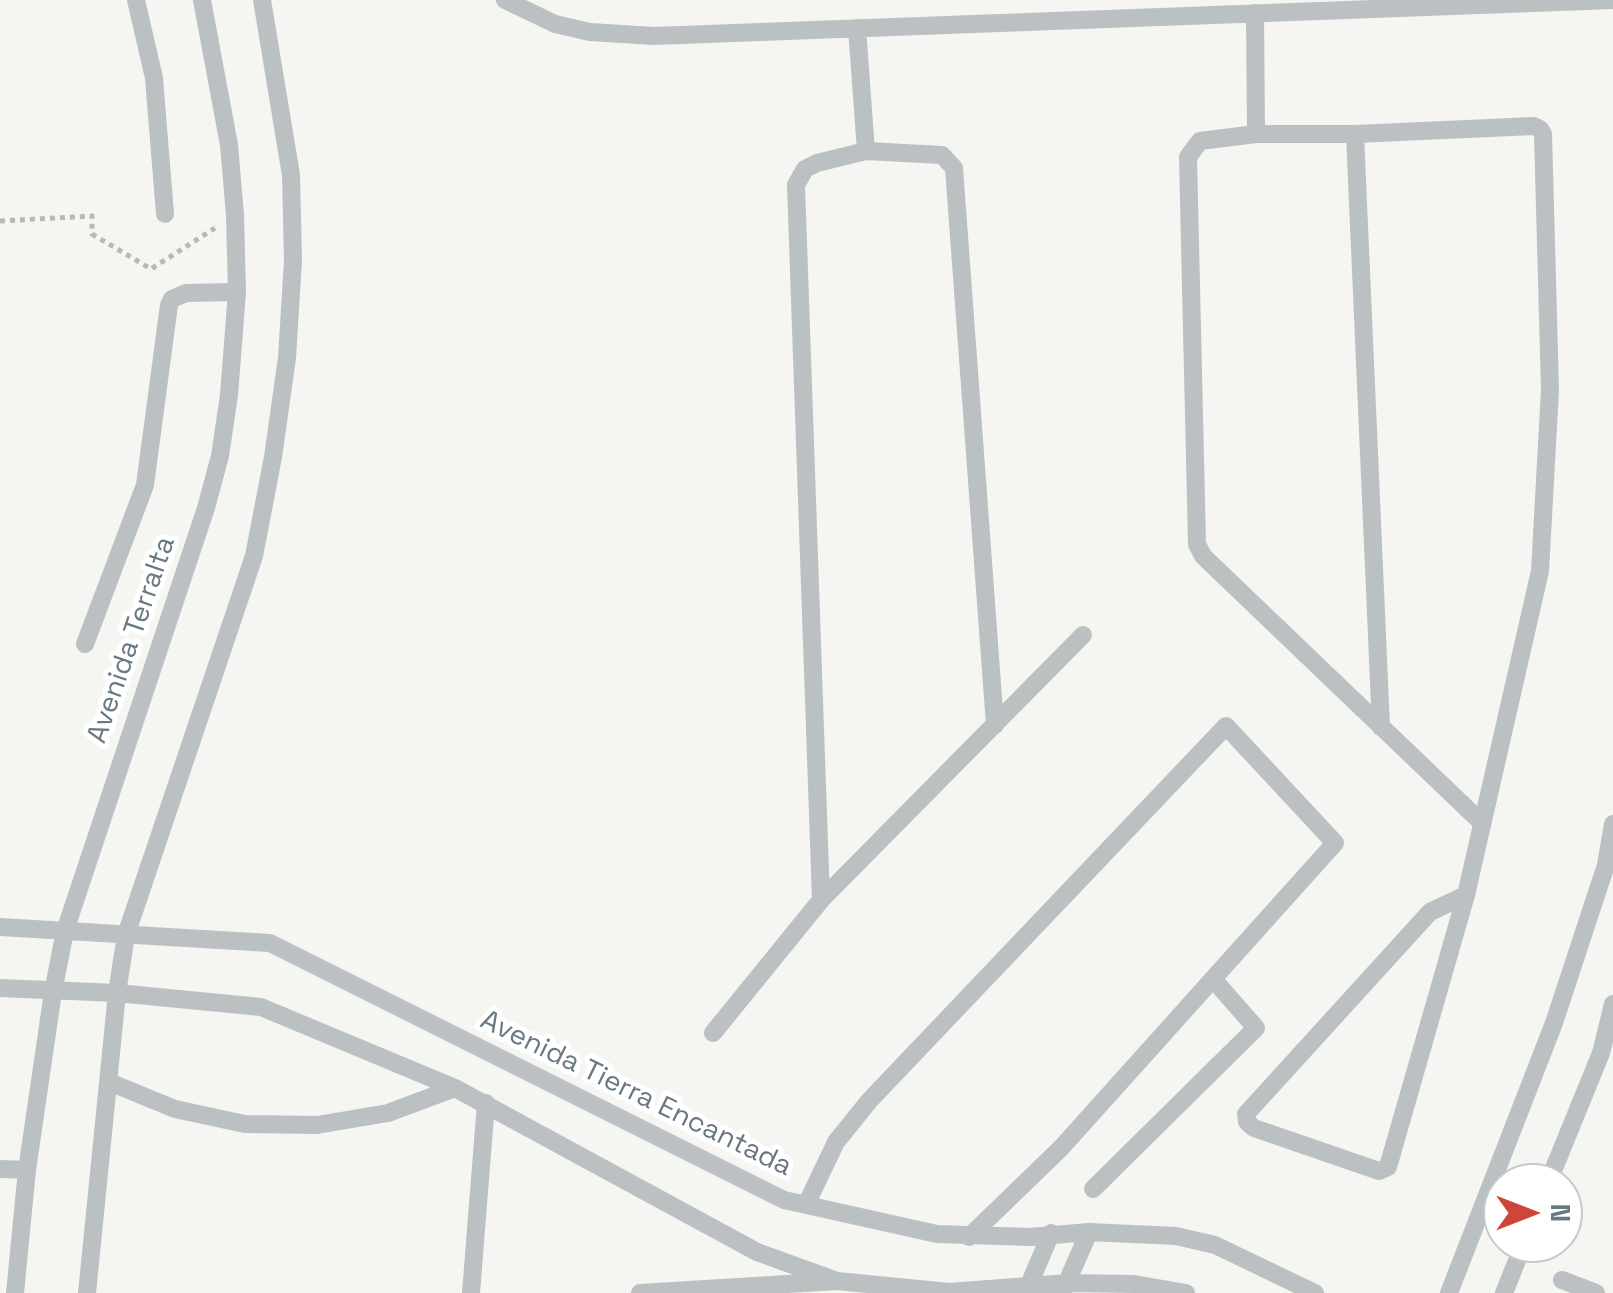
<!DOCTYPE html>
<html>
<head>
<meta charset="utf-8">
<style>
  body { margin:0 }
  #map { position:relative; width:1613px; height:1293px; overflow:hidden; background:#f5f5f2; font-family:"Space Grotesk",sans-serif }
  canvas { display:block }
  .north { position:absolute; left:1483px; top:1163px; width:100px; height:100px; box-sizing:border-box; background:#fff; border:2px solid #c3c9cc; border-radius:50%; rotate:90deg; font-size:28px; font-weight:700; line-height:40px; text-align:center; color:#687980 }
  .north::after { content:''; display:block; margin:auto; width:35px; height:45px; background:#ce463a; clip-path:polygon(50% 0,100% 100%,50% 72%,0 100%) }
</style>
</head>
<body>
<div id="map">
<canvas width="1613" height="1293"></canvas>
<div class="north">N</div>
</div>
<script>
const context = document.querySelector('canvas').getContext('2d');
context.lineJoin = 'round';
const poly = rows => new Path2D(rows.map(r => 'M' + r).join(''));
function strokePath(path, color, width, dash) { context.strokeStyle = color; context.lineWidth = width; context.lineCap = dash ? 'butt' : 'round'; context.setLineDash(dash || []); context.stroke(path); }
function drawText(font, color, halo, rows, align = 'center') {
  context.font = font + ' "Space Grotesk",sans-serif'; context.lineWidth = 10; context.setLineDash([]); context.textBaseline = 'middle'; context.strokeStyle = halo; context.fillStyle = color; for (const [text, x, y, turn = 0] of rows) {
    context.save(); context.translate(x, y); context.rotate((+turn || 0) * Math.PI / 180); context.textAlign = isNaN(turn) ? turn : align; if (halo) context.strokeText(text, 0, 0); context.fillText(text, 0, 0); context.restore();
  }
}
strokePath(poly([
  [0,221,92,216,92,234,151,269,215,228]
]), '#b5b9ba', 5, [5, 5]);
strokePath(poly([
  [136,0,154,78,165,214],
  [505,0,555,24,590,32,654,36,1613,0],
  [1255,13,1256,134,1200,141,1188,157,1197,544,1203,556,1481,822],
  [1256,134,1355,134,1534,126,1540,129,1543,134,1550,390,1540,571,1466,895,1388,1167,1379,1171,1254,1128,1247,1122,1246,1114,1430,912,1466,895],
  [1355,134,1381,727],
  [866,151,942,155,954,168,995,725],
  [85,644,145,485,169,305,172,299,186,293,237,292],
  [821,900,796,185,805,169,817,163,866,151,857,28],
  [0,927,270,943,784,1200,937,1234,1030,1237,1089,1232,1176,1236,1215,1245,1315,1293],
  [0,988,117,993,261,1007,455,1088,757,1252,837,1281],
  [713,1033,821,900,1083,635],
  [109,1082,175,1109,245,1124,317,1125,388,1113,455,1088],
  [0,1169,27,1170],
  [1548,1183,1601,1053,1613,1004],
  [1093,1189,1256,1028,1213,979],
  [806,1205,836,1142,869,1101,1226,726,1335,843,1061,1148,969,1237],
  [1562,1280,1596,1293],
  [1063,1291,1089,1232],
  [1026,1292,1051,1233],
  [15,1293,27,1170,53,992,65,931,206,508,220,456,229,395,237,292,235,215,229,145,202,0],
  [87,1293,117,993,126,935,254,556,273,457,287,358,293,260,291,175,262,0],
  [471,1293,486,1103],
  [640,1293,837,1281,949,1292,1068,1283,1134,1284,1186,1293],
  [1449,1293,1554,1023,1606,865,1613,824],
  [1504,1293,1524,1243]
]), '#bbc0c2', 18);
drawText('28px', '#687980', '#fff', [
  ["Avenida Terralta",132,640,-71],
  ["Avenida Tierra Encantada",636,1094,26]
]);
</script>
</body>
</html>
